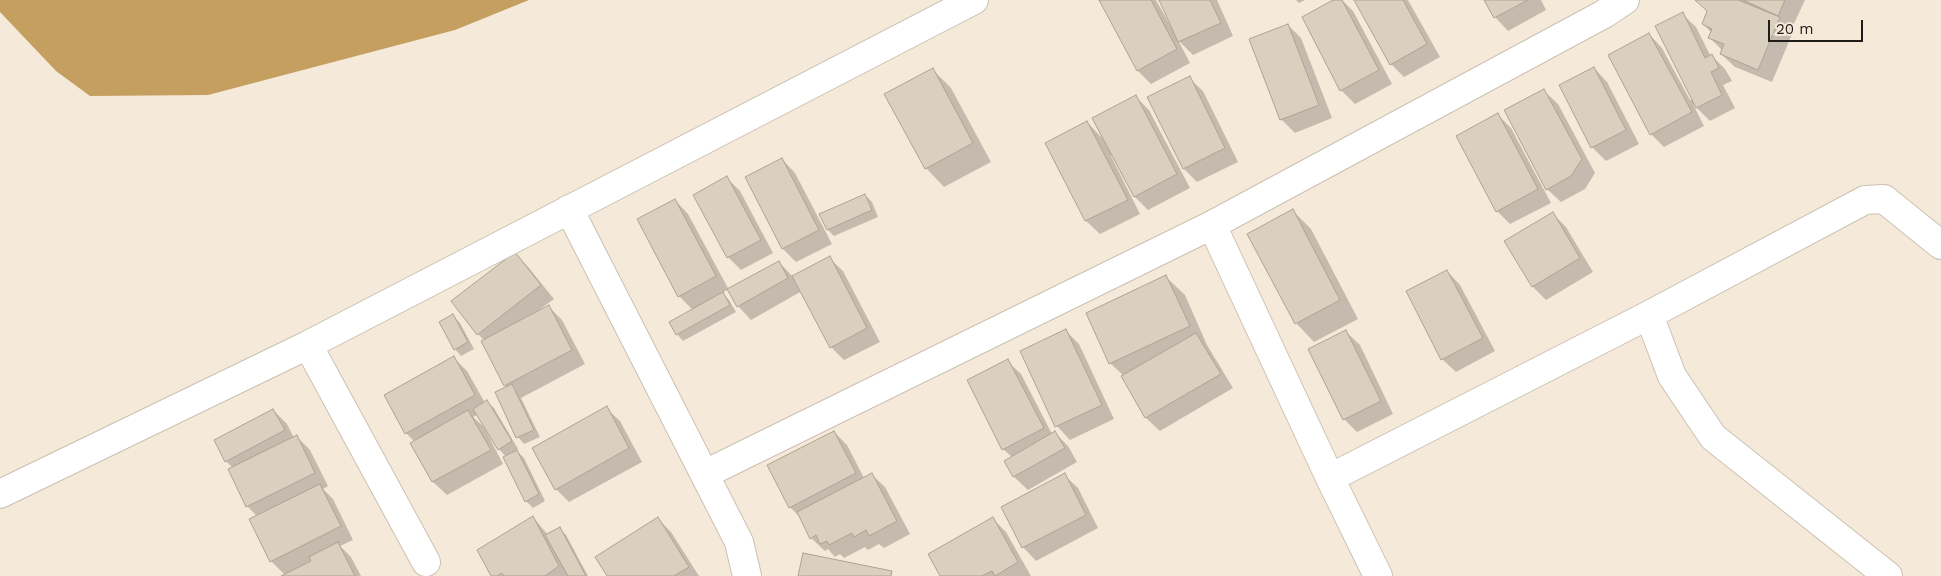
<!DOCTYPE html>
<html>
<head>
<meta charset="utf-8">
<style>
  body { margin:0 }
  #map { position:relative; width:1941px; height:576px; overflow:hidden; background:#f5eada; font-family:"Work Sans",sans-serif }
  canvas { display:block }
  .scale { position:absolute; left:1768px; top:20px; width:95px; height:22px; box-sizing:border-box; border:2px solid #201c17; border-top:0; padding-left:6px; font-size:15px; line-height:18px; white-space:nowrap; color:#201c17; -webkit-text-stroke:4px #f5eada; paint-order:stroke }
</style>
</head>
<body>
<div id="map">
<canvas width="1941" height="576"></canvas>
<div class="scale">20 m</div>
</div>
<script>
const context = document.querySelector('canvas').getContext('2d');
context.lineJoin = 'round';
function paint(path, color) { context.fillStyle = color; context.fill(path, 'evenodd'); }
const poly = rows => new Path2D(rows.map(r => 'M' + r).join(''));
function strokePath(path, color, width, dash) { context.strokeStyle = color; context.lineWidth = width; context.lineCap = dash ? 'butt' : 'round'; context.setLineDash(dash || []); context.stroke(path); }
paint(poly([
  [0,0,529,0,455,30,208,95,90,96,56,71,0,12]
]), '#c59f60');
paint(poly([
  [1100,0,1156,0,1170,25,1172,25,1161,0,1217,0,1233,36,1193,55,1178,40,1190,63,1151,84,1138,71],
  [1296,0,1305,0,1299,3],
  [1336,0,1342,0,1353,11,1392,84,1355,104,1341,90],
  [1355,0,1408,0,1440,57,1404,77,1391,64],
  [1486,0,1541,0,1546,10,1508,31,1495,17],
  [1697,0,1805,0,1791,30,1793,32,1772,82,1735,67,1721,54,1723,51,1709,37,1712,33,1703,24,1708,11],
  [1682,14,1696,27,1711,57,1712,56,1725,69,1732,81,1723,85,1735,108,1710,121,1693,104,1704,126,1664,147,1651,134,1649,34,1662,48,1690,100,1693,99],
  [1288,25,1301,38,1332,118,1295,133,1281,119],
  [1594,68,1607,82,1639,144,1606,161,1592,147,1561,85],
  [932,69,951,88,991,162,944,187,926,168],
  [1189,78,1203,91,1238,162,1197,182,1184,169],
  [1544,91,1558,104,1595,173,1585,189,1561,202,1547,189],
  [1136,97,1149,110,1190,188,1148,210,1135,197,1113,155,1111,156,1140,214,1100,234,1086,221,1046,143,1087,122,1104,140],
  [1498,115,1511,128,1551,203,1510,224,1497,211],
  [782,159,795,173,832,244,796,262,783,249,746,178],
  [727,178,740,191,773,253,741,270,728,257],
  [865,195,872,202,878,217,834,236,828,230],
  [675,200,688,214,729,290,779,262,793,277,829,258,843,271,880,342,844,360,831,347,802,291,751,320,738,306,729,289,722,293,729,300,736,312,683,341,677,334,693,310,679,296],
  [1293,211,1311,229,1358,319,1314,342,1296,323],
  [1553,214,1566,227,1593,272,1546,300,1533,287,1506,242],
  [515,253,528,267,554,299,539,310,540,311,549,307,562,320,585,364,521,398,540,437,524,444,518,437,507,388,483,342,485,341,478,334],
  [1447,271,1460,285,1495,351,1456,372,1442,359],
  [1166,277,1185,295,1207,345,1233,388,1160,431,1146,418,1124,376,1110,363],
  [453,316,460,323,474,349,461,356,455,349],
  [1066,331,1079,344,1114,419,1070,440,1057,426],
  [1346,332,1360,345,1393,414,1357,432,1344,419],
  [454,358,467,371,485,403,487,402,494,408,518,449,516,450,524,458,545,501,533,508,526,501,506,457,499,449,477,415,473,417,484,427,503,464,447,495,433,482,412,444,415,442,406,433],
  [1007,361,1021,374,1052,434,1055,433,1068,446,1077,462,1028,490,1014,477,1005,461,1012,457,1003,449],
  [606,408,620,421,642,462,569,502,556,489],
  [273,410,287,424,294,438,296,436,310,450,328,486,323,489,333,499,353,540,340,546,351,557,361,576,283,576,285,575,271,561,257,516,247,506,233,468,226,461],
  [834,432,847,445,864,478,871,474,885,487,910,534,884,548,879,544,868,550,865,547,844,558,840,554,835,557,828,549,825,551,811,538,802,519,790,507],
  [1064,475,1078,488,1098,528,1036,561,1023,547],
  [533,517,548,535,559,529,566,535,588,576,493,576],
  [658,519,671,532,699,576,609,576],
  [993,519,1006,532,1031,576,941,576]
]), '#0003');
const building = poly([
  [1099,0,1151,0,1177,49,1137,71,1099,0],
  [1159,0,1210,0,1221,23,1178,42,1159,0],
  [1333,0,1342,0,1379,70,1340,91,1302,17,1333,0],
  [1354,0,1403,0,1427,44,1390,65,1354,0],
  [1484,0,1528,0,1494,18,1484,0],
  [1695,0,1738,0,1780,17,1758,70,1720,54,1724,44,1708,38,1712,29,1702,24,1707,11,1695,0],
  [1743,0,1785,0,1778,16,1743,0],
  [1683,12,1705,58,1712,54,1719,68,1711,72,1722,95,1696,108,1655,26,1683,12],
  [1288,24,1319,105,1280,120,1249,39,1288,24],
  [1649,33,1692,112,1650,135,1608,55,1649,33],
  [1594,67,1626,130,1591,148,1559,85,1594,67],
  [933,68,973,143,925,169,884,94,933,68],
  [1190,76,1225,148,1183,169,1147,97,1190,76],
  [1544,89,1582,159,1571,176,1546,190,1504,110,1544,89],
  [1136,95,1177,174,1134,197,1092,118,1136,95],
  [1498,113,1538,189,1496,212,1456,136,1498,113],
  [1087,121,1128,200,1085,221,1045,143,1087,121],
  [782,158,819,230,782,249,745,177,782,158],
  [727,176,761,240,727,258,693,195,727,176],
  [865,194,872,210,827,230,819,214,865,194],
  [675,199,716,276,678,297,637,219,675,199],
  [1293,209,1340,300,1295,324,1247,234,1293,209],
  [1553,212,1580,258,1532,287,1504,241,1553,212],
  [515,252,541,285,477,335,451,301,515,252],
  [830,256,867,328,830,348,792,276,830,256],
  [779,261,788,278,737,307,727,289,779,261],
  [1447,270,1483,338,1441,360,1406,291,1447,270],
  [1166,275,1190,326,1109,364,1086,313,1166,275],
  [723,292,730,305,676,335,669,322,723,292],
  [549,305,572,350,504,386,481,341,549,305],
  [453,314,468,342,454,350,439,322,453,314],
  [1066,329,1102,405,1055,427,1020,351,1066,329],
  [1346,330,1381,401,1343,420,1308,349,1346,330],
  [1196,333,1221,374,1145,418,1121,376,1196,333],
  [454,356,475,395,405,434,384,395,454,356],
  [1008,359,1044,428,1002,450,967,380,1008,359],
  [512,384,534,430,516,438,495,392,512,384],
  [487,400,512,441,498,450,473,409,487,400],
  [607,406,629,448,555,490,532,448,607,406],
  [273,409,285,430,225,462,214,440,273,409],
  [468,410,491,450,432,482,410,443,468,410],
  [834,431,856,473,789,508,767,465,834,431],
  [1055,431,1065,448,1013,477,1004,461,1055,431],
  [297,435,315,473,246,507,228,469,297,435],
  [517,450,539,494,525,502,503,457,517,450],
  [872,473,897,521,869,536,866,530,854,537,852,533,829,545,827,541,820,544,816,535,810,539,797,512,872,473],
  [1065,473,1086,515,1022,548,1001,507,1065,473],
  [320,484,341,526,270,562,249,519,320,484],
  [533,516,559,566,545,576,504,576,502,573,497,576,491,576,477,550,533,516],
  [658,517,689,567,674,576,607,576,595,557,658,517],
  [993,517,1018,562,995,576,992,571,982,576,940,576,928,554,993,517],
  [560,527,586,576,568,576,545,535,560,527],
  [338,542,355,576,281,576,311,561,309,557,338,542],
  [803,553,892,571,891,576,798,576,803,553]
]);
paint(building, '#dad0c0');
strokePath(building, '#aca393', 1);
const street = poly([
  [569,209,739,542,747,576],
  [1212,225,1330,478,1378,576],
  [1649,315,1672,376,1713,437,1888,576],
  [308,345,426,562],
  [705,474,1212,225,1604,14,1625,0],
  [1330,478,1649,315,1865,200,1884,199,1941,245],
  [0,494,308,345,974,0]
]);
strokePath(street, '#cbc1b2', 30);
strokePath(street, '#fff', 28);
</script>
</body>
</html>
